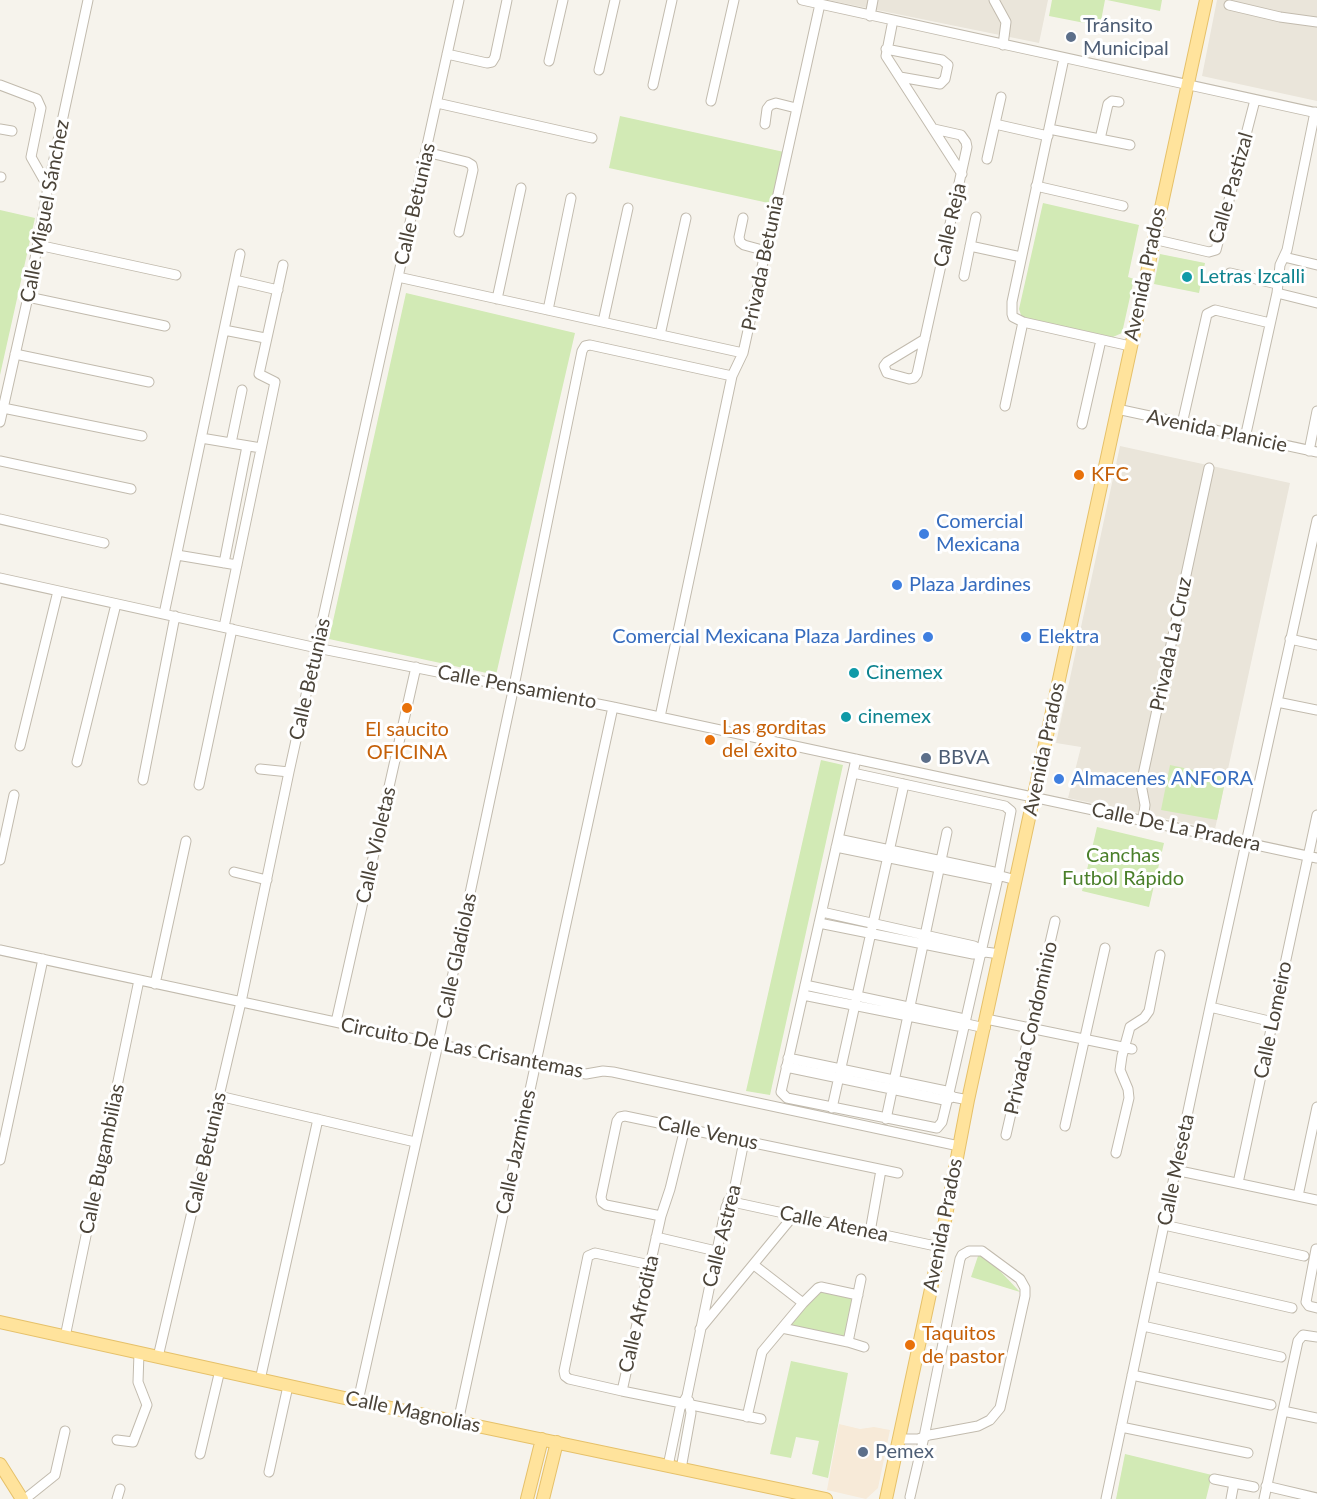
<!DOCTYPE html>
<html>
<head>
<meta charset="utf-8">
<style>
  body { margin:0 }
  canvas { display:block; background:#f6f3ec }
</style>
</head>
<body>
<canvas width="1317" height="1499"></canvas>
<script>
const context = document.querySelector('canvas').getContext('2d');
context.lineJoin = 'round';
function paint(path, color) { context.fillStyle = color; context.fill(path, 'evenodd'); }
const poly = rows => new Path2D(rows.map(r => 'M' + r).join(''));
function strokePath(path, color, width, dash) { context.strokeStyle = color; context.lineWidth = width; context.lineCap = dash ? 'butt' : 'round'; context.setLineDash(dash || []); context.stroke(path); }
function drawText(font, color, halo, rows, align = 'center') {
  context.font = font + ' Lato,sans-serif'; context.lineWidth = 6; context.setLineDash([]); context.textBaseline = 'middle'; context.strokeStyle = halo; context.fillStyle = color; for (const [text, x, y, turn = 0] of rows) {
    context.save(); context.translate(x, y); context.rotate((+turn || 0) * Math.PI / 180); context.textAlign = isNaN(turn) ? turn : align; if (halo) context.strokeText(text, 0, 0); context.fillText(text, 0, 0); context.restore();
  }
}
paint(poly([
  [828,0,1048,0,1039,43],
  [1217,0,1317,0,1317,101,1202,76],
  [1120,446,1290,483,1215,829,1068,798,1081,747,1056,743]
]), '#eae5da');
paint(poly([
  [839,1424,860,1429,874,1427,890,1430,878,1488,866,1499,827,1490]
]), '#f7ead8');
paint(poly([
  [1052,0,1105,0,1100,26,1049,16],
  [1107,0,1162,0,1160,11],
  [620,116,784,152,773,204,609,168],
  [1043,203,1139,225,1128,277,1134,279,1122,333,1113,337,1022,318,1019,309],
  [0,210,35,218,0,375],
  [1160,254,1205,263,1199,293,1154,284],
  [406,293,575,333,496,675,329,639],
  [821,760,843,765,770,1095,746,1091],
  [1170,765,1226,777,1217,820,1161,810],
  [1097,827,1164,843,1149,907,1082,891],
  [980,1250,1020,1292,971,1277],
  [817,1282,856,1291,848,1341,785,1331],
  [791,1361,848,1373,828,1478,812,1474,819,1441,796,1437,791,1458,770,1454],
  [1125,1454,1212,1475,1206,1499,1116,1499]
]), '#d2eab5');
const minor = poly([
  [802,0,1317,113],
  [994,0,1006,22,1003,45],
  [1229,5,1280,17,1317,22],
  [870,16,873,0],
  [893,20,886,56,962,174],
  [886,49,942,60,948,65,945,79,940,84,900,77],
  [447,54,487,63,492,62,495,57,507,0],
  [1064,58,1012,302,1012,314,1013,317,1023,322,1130,346],
  [549,61,563,0],
  [599,70,615,0],
  [0,85,37,99,41,108,31,157,48,187],
  [653,85,672,0],
  [711,101,734,0],
  [437,103,592,138],
  [765,124,767,109,770,105,776,103,796,108],
  [995,124,1048,136],
  [0,129,12,131],
  [1049,129,1130,145],
  [1100,139,1108,104,1112,101,1119,102],
  [426,152,467,162,472,165,473,170,459,232],
  [987,159,1001,97],
  [0,177,1,177],
  [1036,186,1123,206],
  [743,218,739,237,740,242,744,245,766,251],
  [1153,239,1209,252,1216,250,1255,100],
  [38,245,176,275],
  [970,246,1021,257],
  [1284,257,1317,265],
  [1230,273,1277,284],
  [964,276,976,217],
  [398,277,743,353],
  [235,280,278,290],
  [1277,293,1280,265,1287,250,1315,112],
  [28,297,165,326],
  [497,299,521,188],
  [548,310,571,198],
  [603,322,628,208],
  [224,330,265,338],
  [660,335,686,218],
  [925,339,887,362,884,366,887,373,909,379,914,378,917,374,967,147,966,142,961,135,934,129],
  [15,354,149,382],
  [1005,406,1023,322],
  [3,408,142,436],
  [1117,409,1317,452],
  [0,422,28,297,48,187,88,0],
  [1082,424,1101,340],
  [1182,424,1207,314,1215,310,1270,323],
  [201,438,261,448],
  [1245,438,1277,293,1317,303],
  [231,443,242,390],
  [1309,451,1317,411],
  [0,461,131,489],
  [0,519,104,543],
  [177,555,237,565],
  [224,563,247,446],
  [0,578,317,648,613,707,1317,858],
  [164,614,240,254],
  [224,627,275,382,259,374,283,265],
  [1290,639,1317,645],
  [1277,702,1317,710],
  [660,717,732,376,743,353,820,4],
  [20,746,58,591],
  [77,762,116,604],
  [260,769,289,772],
  [853,773,1005,806,1011,811,999,873,949,1093,942,1122,937,1128,787,1098,781,1092,856,759],
  [143,780,175,616],
  [199,785,232,629],
  [1143,820,1145,805,1141,784,1209,468],
  [838,839,994,872,1001,876,1016,880],
  [836,847,993,879,1001,876],
  [0,860,14,795],
  [234,872,267,880],
  [822,912,974,946,985,952,1000,954],
  [819,923,973,954,983,953],
  [0,950,535,1065,586,1074,603,1071,613,1072,959,1146],
  [155,984,186,841],
  [805,985,960,1018,967,1024,985,1028],
  [803,995,958,1026,967,1024],
  [1210,1007,1273,1022],
  [986,1019,1132,1049],
  [336,1022,416,667],
  [788,1058,946,1091,953,1097,968,1100],
  [786,1067,944,1100,951,1098],
  [219,1096,415,1142],
  [832,1108,904,784],
  [886,1119,947,832],
  [1065,1126,1105,948],
  [1006,1135,1055,921],
  [1116,1153,1129,1098,1128,1089,1120,1070,1122,1056,1130,1027,1144,1018,1149,1011,1160,955],
  [0,1160,43,959],
  [1175,1170,1317,1200],
  [1238,1183,1317,815],
  [1298,1196,1317,1107],
  [728,1201,940,1247],
  [661,1216,606,1205,602,1202,601,1197,617,1121,620,1117,625,1116,898,1173],
  [1164,1225,1304,1256],
  [870,1232,881,1170],
  [656,1237,716,1251],
  [1316,1249,1306,1302,1309,1306,1317,1308],
  [650,1265,595,1253,588,1256,564,1371,565,1376,569,1379,622,1391,761,1419],
  [754,1265,803,1303],
  [1153,1276,1292,1308],
  [1143,1326,1281,1357],
  [782,1328,848,1342,864,1347],
  [700,1329,794,1215],
  [65,1337,139,980],
  [848,1342,861,1279],
  [158,1357,241,1002,289,772,459,0],
  [1132,1375,1271,1405],
  [260,1380,318,1119],
  [622,1391,661,1216,670,1189,685,1128],
  [358,1401,438,1044,514,686,582,351,585,346,590,345,732,376],
  [1283,1411,1317,1418],
  [747,1417,762,1352,803,1303,818,1288,821,1287,858,1295],
  [458,1422,613,707],
  [1121,1427,1248,1453],
  [899,1439,918,1439,924,1437,929,1435,935,1434,978,1426,990,1420,1000,1408,1025,1296,1025,1288,1020,1279,982,1251,969,1251,962,1255,960,1259,924,1437,910,1497],
  [117,1440,133,1442,147,1405,138,1382,139,1353],
  [200,1454,220,1370],
  [668,1466,680,1408,687,1396,726,1207,734,1191,744,1141],
  [681,1469,691,1413,689,1401],
  [269,1472,288,1386],
  [1214,1479,1254,1487],
  [1266,1486,1317,1498],
  [25,1499,55,1475,65,1431],
  [117,1499,120,1489],
  [1106,1499,1210,1007,1317,520],
  [1231,1499,1234,1483],
  [1264,1499,1298,1341,1303,1335,1317,1337]
]);
const major = poly([
  [0,1322,358,1401,826,1499],
  [0,1464,22,1499],
  [527,1499,542,1439],
  [543,1499,557,1442],
  [886,1499,940,1247,968,1100,1206,0]
]);
strokePath(minor, '#c2bbae', 11);
strokePath(major, '#e6c16a', 14);
strokePath(minor, '#fff', 9);
strokePath(major, '#ffe39c', 12);
for (const [x, y, r, color] of [
  [1071,37,6,"#5c6f8a"],
  [1187,277,6,"#0f9aa8"],
  [1079,475,6,"#e8710a"],
  [924,534,6,"#3f7fe0"],
  [897,585,6,"#3f7fe0"],
  [928,637,6,"#3f7fe0"],
  [1026,637,6,"#3f7fe0"],
  [854,673,6,"#0f9aa8"],
  [407,708,6,"#e8710a"],
  [846,717,6,"#0f9aa8"],
  [710,740,6,"#e8710a"],
  [926,758,6,"#5c6f8a"],
  [1059,779,6,"#3f7fe0"],
  [910,1345,6,"#e8710a"],
  [863,1452,6,"#5c6f8a"]
]) { const dot = new Path2D(); dot.arc(x, y, r, 0, 2 * Math.PI); context.fillStyle = color; context.fill(dot); strokePath(dot, '#fff', 2); }
drawText('20px', '#4e5e75', '#fff', [
  ["Tránsito",1083,26],
  ["Municipal",1083,49],
  ["BBVA",938,758],
  ["Pemex",875,1452]
], 'left');
drawText('20px', '#4b4439', '#fff', [
  ["Calle Pastizal",1231,188,-74],
  ["Calle Betunias",415,204,-77],
  ["Calle Miguel Sánchez",45,211,-79],
  ["Calle Reja",950,225,-77],
  ["Privada Betunia",763,263,-78],
  ["Avenida Prados",1145,274,-78],
  ["Avenida Planicie",1217,431,12],
  ["Privada La Cruz",1171,644,-78],
  ["Calle Betunias",310,679,-77],
  ["Calle Pensamiento",517,687,11],
  ["Avenida Prados",1044,749,-78],
  ["Calle De La Pradera",1176,827,12],
  ["Calle Violetas",376,845,-77],
  ["Calle Gladiolas",457,956,-78],
  ["Calle Lomeiro",1273,1020,-78],
  ["Privada Condominio",1031,1028,-77],
  ["Circuito De Las Crisantemas",462,1048,11],
  ["Calle Venus",708,1133,12],
  ["Calle Jazmines",516,1152,-78],
  ["Calle Betunias",206,1153,-77],
  ["Calle Bugambilias",102,1159,-78],
  ["Calle Meseta",1176,1170,-78],
  ["Calle Atenea",834,1224,12],
  ["Avenida Prados",943,1225,-79],
  ["Calle Astrea",722,1236,-76],
  ["Calle Afrodita",639,1314,-77],
  ["Calle Magnolias",413,1412,12]
]);
drawText('20px', '#0d838f', '#fff', [
  ["Letras Izcalli",1199,277],
  ["Cinemex",866,673],
  ["cinemex",858,717]
], 'left');
drawText('20px', '#c56008', '#fff', [
  ["KFC",1091,475],
  ["Las gorditas",722,728],
  ["del éxito",722,751],
  ["El saucito",407,730,"center"],
  ["OFICINA",407,753,"center"],
  ["Taquitos",922,1334],
  ["de pastor",922,1357]
], 'left');
drawText('20px', '#366cbe', '#fff', [
  ["Comercial",936,522],
  ["Mexicana",936,545],
  ["Plaza Jardines",909,585],
  ["Comercial Mexicana Plaza Jardines",916,637,"right"],
  ["Elektra",1038,637],
  ["Almacenes ANFORA",1071,779]
], 'left');
drawText('20px', '#4a7f2a', '#fff', [
  ["Canchas",1123,856],
  ["Futbol Rápido",1123,879]
]);
</script>
</body>
</html>
